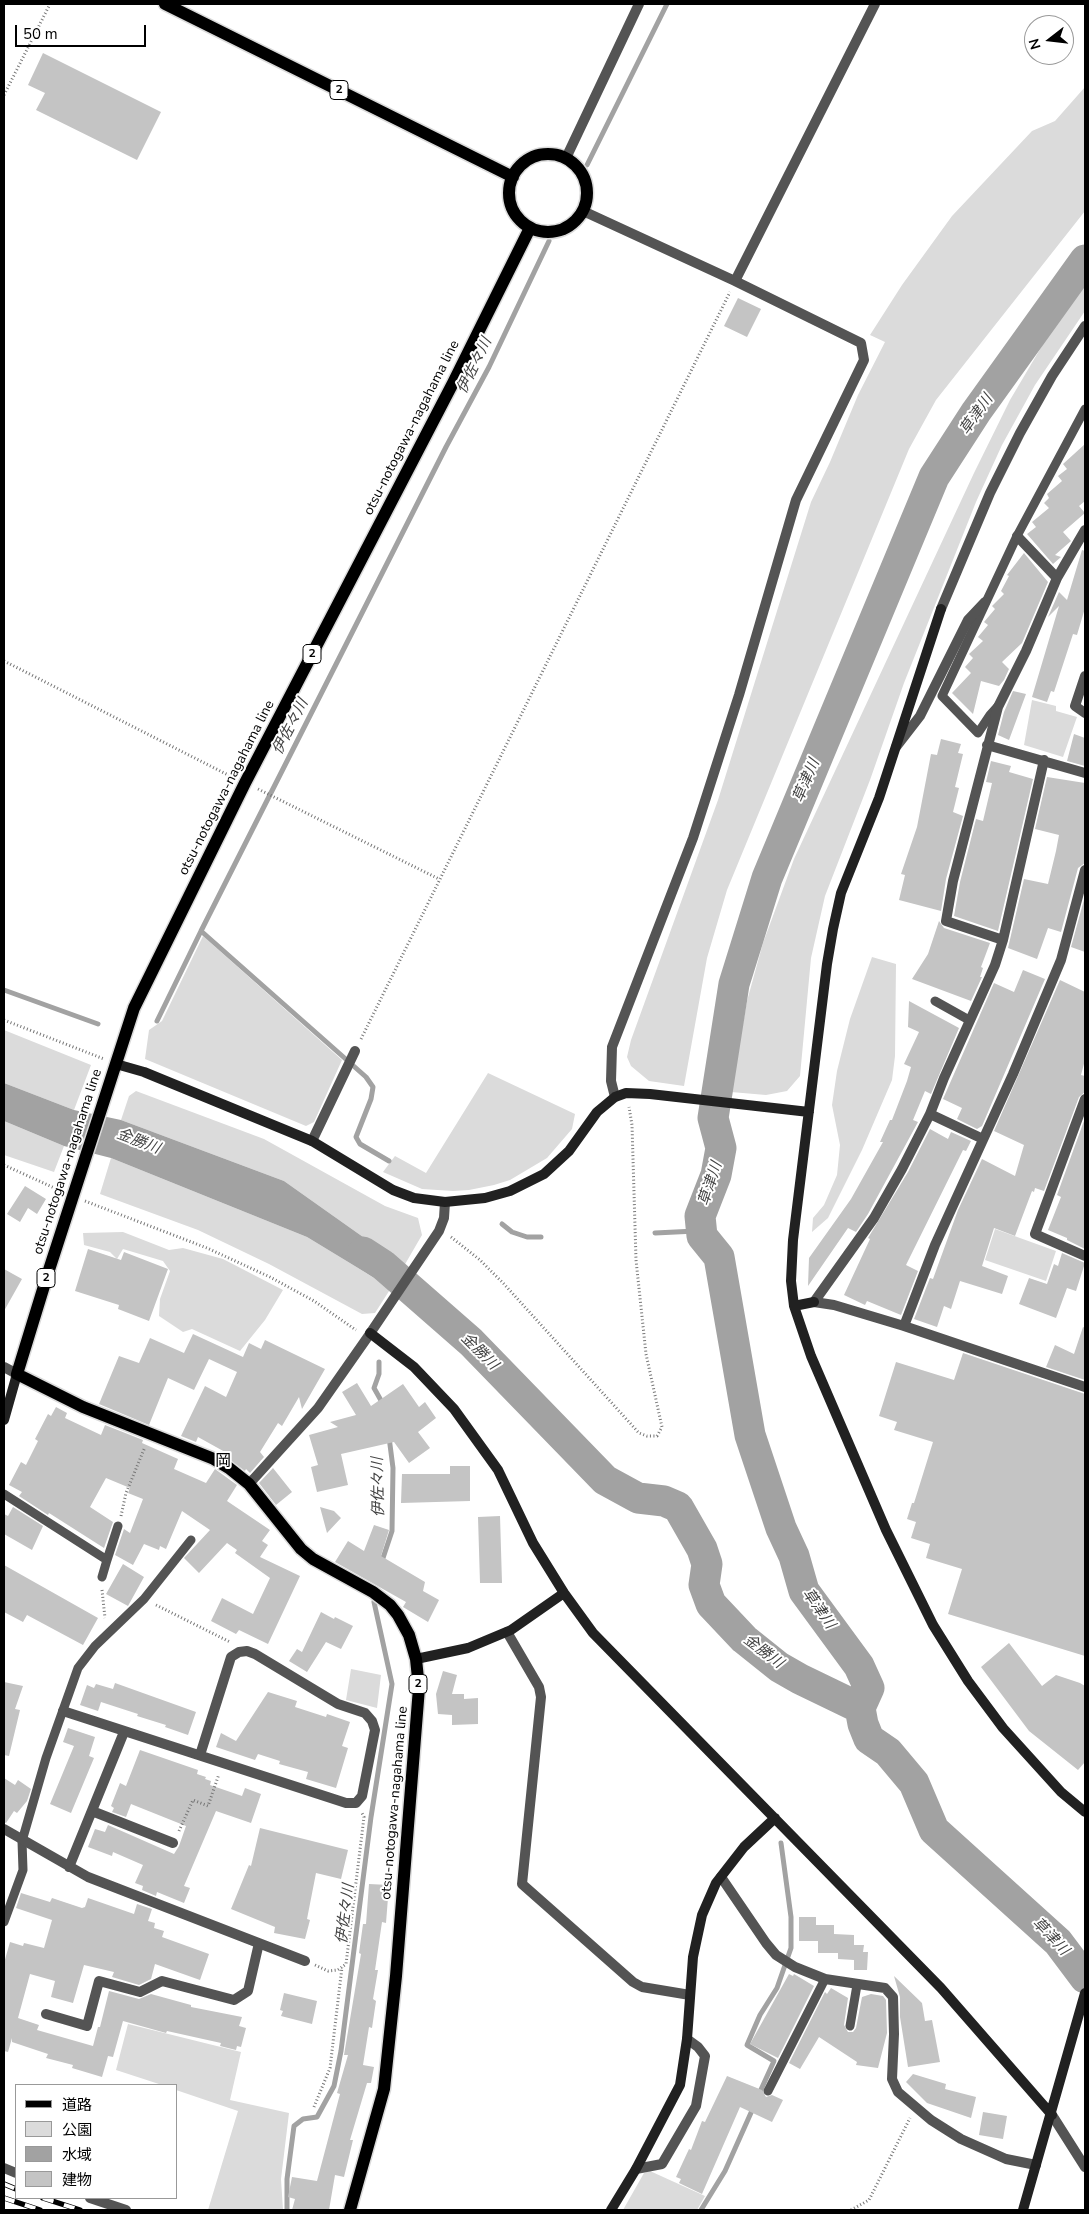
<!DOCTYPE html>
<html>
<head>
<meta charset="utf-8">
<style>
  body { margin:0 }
  #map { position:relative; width:1089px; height:2214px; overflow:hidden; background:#fff; font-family:"Nunito Sans","Noto Sans JP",sans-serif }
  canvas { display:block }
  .frame { position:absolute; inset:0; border:5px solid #000; pointer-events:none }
  .legend { position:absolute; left:15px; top:2084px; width:162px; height:115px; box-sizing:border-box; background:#fff; border:1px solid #999; margin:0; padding:6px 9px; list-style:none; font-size:15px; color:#000 }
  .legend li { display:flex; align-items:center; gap:10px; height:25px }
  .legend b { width:25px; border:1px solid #999 }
  .north { position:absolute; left:1024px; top:15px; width:50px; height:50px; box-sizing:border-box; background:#fff; border:1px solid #999; border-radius:50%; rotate:254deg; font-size:14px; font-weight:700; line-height:20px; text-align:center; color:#000 }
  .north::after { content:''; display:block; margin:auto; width:18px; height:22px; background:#000; clip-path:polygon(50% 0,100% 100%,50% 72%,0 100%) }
  .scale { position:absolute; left:15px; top:25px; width:131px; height:22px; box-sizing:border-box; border:2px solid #000; border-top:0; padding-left:6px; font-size:15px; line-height:18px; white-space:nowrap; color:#000; -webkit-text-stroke:4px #fff; paint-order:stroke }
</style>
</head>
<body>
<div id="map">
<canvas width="1089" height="2214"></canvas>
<div class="frame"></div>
<ul class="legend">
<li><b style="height:6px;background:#000"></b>道路</li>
<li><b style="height:14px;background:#dbdbdb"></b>公園</li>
<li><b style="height:14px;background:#a2a2a2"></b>水域</li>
<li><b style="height:14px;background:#c4c4c4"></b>建物</li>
</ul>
<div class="north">N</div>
<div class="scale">50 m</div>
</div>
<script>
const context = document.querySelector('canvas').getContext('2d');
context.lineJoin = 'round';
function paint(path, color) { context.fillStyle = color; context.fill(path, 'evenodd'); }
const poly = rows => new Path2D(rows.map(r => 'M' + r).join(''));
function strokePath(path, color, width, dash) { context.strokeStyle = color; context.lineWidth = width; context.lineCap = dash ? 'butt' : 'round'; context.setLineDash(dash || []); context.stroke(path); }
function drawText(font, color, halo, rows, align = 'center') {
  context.font = font + ' "Nunito Sans","Noto Sans JP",sans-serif'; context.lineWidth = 4; context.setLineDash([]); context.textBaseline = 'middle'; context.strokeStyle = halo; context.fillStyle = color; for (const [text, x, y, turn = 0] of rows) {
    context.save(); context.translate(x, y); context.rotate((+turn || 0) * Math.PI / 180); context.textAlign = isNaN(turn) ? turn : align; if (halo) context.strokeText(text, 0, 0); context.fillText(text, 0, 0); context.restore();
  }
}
paint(poly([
  [1085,87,1085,211,936,400,909,449,727,890,707,958,684,1086,649,1081,631,1066,627,1057,631,1040,718,800,811,502,830,462,858,395,885,342,870,335,902,285,952,216,1032,131,1055,121],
  [1085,284,1085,311,1035,385,1002,445,976,502,904,683,870,780,825,896,811,958,800,1076,787,1091,766,1095,731,1092,747,1001,763,943,794,859,974,473,1010,400,1049,334],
  [1032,700,1056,706,1056,711,1077,717,1063,757,1024,745],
  [203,936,342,1060,314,1122,306,1126,145,1059,149,1030,162,1021],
  [872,957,896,964,895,1056,892,1080,862,1150,828,1218,812,1232,813,1218,824,1205,837,1175,840,1145,832,1105,837,1071,850,1019],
  [4,1030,91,1065,74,1110,4,1083],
  [488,1073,575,1114,572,1129,547,1158,510,1180,494,1185,469,1190,453,1191,422,1189,383,1172,395,1156,426,1173],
  [136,1091,264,1139,385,1206,418,1218,422,1235,404,1266,284,1181,121,1120,129,1096],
  [4,1121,64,1146,54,1172,4,1155],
  [111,1158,307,1237,391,1288,375,1313,362,1314,269,1264,198,1230,100,1194],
  [995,1229,1056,1251,1046,1281,985,1260],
  [123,1232,169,1250,183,1248,223,1259,283,1290,265,1320,240,1351,192,1329,183,1332,159,1316,160,1299,170,1271,163,1261,123,1249,117,1259,110,1252,84,1245,83,1233],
  [351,1669,381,1675,377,1708,346,1700],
  [128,2024,241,2052,230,2100,289,2113,281,2179,283,2210,208,2210,238,2111,176,2090,176,2085,162,2085,116,2070],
  [650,2171,705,2196,697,2210,623,2210,644,2173]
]), '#dbdbdb');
paint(poly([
  [4,1083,74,1110,121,1120,284,1181,404,1266,391,1288,307,1237,111,1158,64,1146,4,1121]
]), '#a2a2a2');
strokePath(poly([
  [587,165,667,4],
  [4,990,98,1024],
  [157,1021,201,931],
  [389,1161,360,1144,356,1137,371,1099,373,1087,366,1077,201,931,446,447,489,367,549,241],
  [502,1224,512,1232,527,1237,541,1237],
  [655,1233,696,1231,702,1236],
  [379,1362,379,1374,374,1388,383,1404],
  [381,1564,392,1531,393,1468,389,1437],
  [759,2094,774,2061,747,2045,760,2015,777,1988,791,1948,791,1917,781,1843],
  [287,2210,287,2179,294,2126,303,2119,317,2117,334,2086,341,2051,371,1817,392,1684,374,1602],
  [701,2210,725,2171,754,2106]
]), '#a2a2a2', 5);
strokePath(poly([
  [1085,260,976,412,934,477,767,878,734,984,713,1118,721,1148,716,1175,700,1216,702,1236,719,1257,750,1435,781,1528,794,1556,804,1591,859,1666,869,1688,860,1708,863,1724,869,1739,888,1752,914,1783,934,1830,1058,1942,1085,1978],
  [363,1252,383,1265,471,1342,605,1480,638,1498,664,1501,678,1507,702,1549,707,1564,704,1585,711,1604,744,1639,779,1667,800,1679,860,1708]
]), '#a2a2a2', 31);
paint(poly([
  [43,53,161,112,137,160,36,110,45,93,28,85],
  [738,298,761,309,747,337,724,326],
  [1085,444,1085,501,1079,506,1085,513,1063,532,1071,541,1055,555,1061,557,1053,564,1027,534,1036,527,1032,522,1049,508,1044,503,1049,498,1047,494,1062,481,1058,476,1067,469,1063,464],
  [1082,550,1085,551,1085,608,1077,635,1073,634,1054,692,1051,691,1047,702,1032,697,1059,606,1048,617,1059,592,1067,600],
  [1024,553,1048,582,1022,643,1002,662,1009,669,1004,680,999,686,981,681,973,714,952,693,971,673,965,667,973,658,969,654,983,641,978,637,988,625,984,622,995,609,992,606,1004,594,1001,591,1009,576,1007,575],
  [1013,691,1026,694,1009,740,998,735,1004,712],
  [1074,734,1085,738,1085,766,1067,761],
  [941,739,961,744,958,753,963,754,955,787,959,788,953,812,963,816,946,879,941,911,899,900,905,875,901,874,917,827,931,754,937,755],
  [991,761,1011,766,1009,772,1033,779,998,931,954,916,960,882,976,819,983,821,992,783,986,782],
  [1047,777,1085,783,1085,863,1078,868,1061,932,1048,928,1037,959,1008,948,1024,879,1048,884,1056,851,1059,835,1035,829],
  [1085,896,1085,952,1071,947],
  [939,921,944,928,990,943,981,967,983,968,980,977,982,977,971,1001,912,979,928,954],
  [1023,970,1045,979,982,1126,977,1129,957,1119,962,1108,943,1099,994,983,1014,992],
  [1060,980,1085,992,1085,1060,1081,1075,1085,1076,1085,1092,1079,1097,1044,1191,1035,1188,1034,1192,1032,1191,1015,1236,994,1228,982,1266,1008,1276,1002,1294,960,1281,951,1309,944,1306,937,1327,914,1319,930,1278,933,1279,958,1210,982,1159,1015,1176,1024,1145,994,1131],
  [909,1001,959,1028,931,1094,925,1091,913,1120,918,1122,868,1214,856,1232,848,1228,808,1286,809,1258,851,1199,883,1142,880,1142,890,1120,892,1120,907,1081,911,1067,904,1064,919,1032,908,1027],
  [1085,1118,1085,1249,1067,1240,1067,1238,1048,1230,1061,1197,1057,1195],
  [930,1129,948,1139,951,1132,971,1141,966,1151,963,1150,906,1265,918,1271,901,1315,867,1301,865,1305,844,1295,870,1239,868,1238,908,1172],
  [25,1186,46,1199,37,1214,28,1208,20,1222,7,1214],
  [88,1249,121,1260,124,1252,168,1269,149,1321,118,1309,119,1305,75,1291],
  [1062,1253,1085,1263,1076,1291,1067,1288,1056,1318,1019,1304,1029,1278,1047,1284,1054,1264,1058,1266],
  [4,1269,22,1279,4,1311],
  [1083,1327,1085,1328,1085,1380,1046,1367,1055,1345,1074,1354],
  [193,1334,243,1357,249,1343,261,1349,265,1340,325,1369,302,1409,299,1397,282,1426,278,1423,260,1452,264,1457,250,1473,246,1469,245,1471,223,1455,225,1452,198,1437,196,1442,181,1436,205,1386,226,1397,237,1372,209,1359,194,1390,168,1378,149,1425,99,1404,119,1356,139,1363,150,1338,184,1353],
  [963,1353,1085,1394,1085,1656,948,1614,962,1569,926,1558,930,1544,911,1538,916,1522,907,1519,912,1503,914,1503,933,1442,894,1430,897,1422,879,1416,896,1362,954,1380],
  [357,1383,371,1406,403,1384,419,1407,425,1402,436,1418,418,1432,430,1448,409,1463,394,1442,341,1454,348,1485,317,1492,311,1467,318,1465,309,1435,338,1427,330,1422,356,1415,342,1392],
  [56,1407,67,1413,65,1418,101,1435,105,1425,143,1440,142,1443,178,1459,174,1469,206,1483,215,1469,237,1485,227,1501,270,1530,262,1541,268,1545,260,1557,300,1576,268,1644,239,1630,236,1634,211,1621,222,1598,253,1614,270,1578,235,1553,237,1550,227,1543,199,1573,184,1558,210,1530,182,1511,166,1549,160,1546,159,1550,144,1544,133,1565,115,1555,124,1529,130,1533,143,1499,128,1493,130,1488,106,1478,90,1507,113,1522,104,1548,49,1513,48,1515,19,1496,22,1492,9,1485,21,1462,26,1465,38,1441,35,1439,48,1414,51,1416],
  [450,1466,470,1466,470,1501,401,1503,402,1474,450,1474],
  [273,1468,292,1492,276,1505,259,1483],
  [13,1507,43,1526,32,1550,4,1534,4,1514,8,1516],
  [320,1507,334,1511,341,1518,327,1533],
  [500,1516,502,1583,480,1583,478,1517],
  [374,1525,389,1530,381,1556,425,1582,423,1591,439,1600,428,1622,403,1607,406,1602,335,1562,348,1541,364,1551],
  [123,1564,144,1577,128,1606,106,1594],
  [4,1565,98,1618,83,1645,27,1615,23,1622,4,1612],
  [321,1612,334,1619,335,1617,353,1626,341,1649,326,1642,307,1672,289,1661,297,1649,302,1652],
  [1009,1643,1042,1686,1056,1675,1080,1683,1085,1686,1085,1762,1078,1770,1029,1731,981,1667],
  [443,1671,457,1675,452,1694,464,1694,464,1699,478,1698,478,1724,452,1725,452,1715,438,1714,436,1694],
  [4,1682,23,1686,15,1709,20,1710,9,1756,4,1755],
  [115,1683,196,1712,188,1735,165,1727,166,1725,137,1716,138,1714,101,1702,98,1711,80,1705,87,1685,94,1688,96,1684,113,1689],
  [268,1692,297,1701,295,1707,326,1717,327,1714,350,1722,342,1746,348,1748,336,1788,306,1779,308,1772,279,1764,280,1761,258,1754,255,1760,216,1747,221,1733,236,1741],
  [68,1728,95,1737,89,1756,94,1758,71,1813,50,1804,74,1746,63,1742],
  [140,1750,198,1770,197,1774,206,1777,205,1779,211,1781,210,1785,242,1796,245,1788,261,1794,251,1823,216,1811,184,1886,190,1888,184,1903,157,1892,156,1896,142,1890,143,1886,135,1883,143,1865,113,1852,112,1856,88,1847,95,1829,105,1832,108,1825,174,1854,179,1846,186,1826,131,1804,126,1817,112,1812,114,1808,111,1806,120,1783,126,1786],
  [4,1778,15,1785,18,1780,31,1789,27,1801,17,1813,14,1811,6,1823,4,1822],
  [260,1828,348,1850,341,1879,316,1873,307,1919,310,1920,305,1939,274,1933,275,1927,231,1909,249,1865,251,1866],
  [369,1884,389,1885,386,1923,382,1922,375,1970,378,1970,373,1999,376,2001,372,2028,369,2027,363,2065,374,2067,371,2083,367,2083,350,2140,353,2140,344,2177,335,2175,329,2210,292,2210,295,2199,288,2197,292,2177,317,2181,340,2094,337,2093,348,2055,344,2055,361,1954,359,1953,363,1924,366,1924],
  [21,1893,50,1902,52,1898,82,1908,85,1907,88,1898,134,1914,137,1904,152,1909,148,1921,155,1923,154,1928,164,1931,162,1937,209,1954,200,1980,155,1964,151,1979,139,1985,112,1977,114,1972,84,1965,73,2003,51,1997,55,1981,30,1974,18,2018,39,2025,37,2030,93,2046,98,2027,100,2027,109,1991,139,1999,151,1994,191,2005,191,2007,242,2017,239,2026,246,2028,241,2047,237,2046,236,2050,220,2046,221,2043,167,2031,166,2033,123,2021,113,2057,108,2056,102,2077,72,2068,73,2065,46,2058,48,2054,12,2042,12,2038,8,2052,4,2051,4,1963,10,1942,23,1946,24,1943,44,1948,52,1920,16,1908],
  [799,1917,816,1917,816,1925,834,1925,834,1934,854,1935,854,1945,864,1945,863,1952,868,1952,867,1970,854,1970,854,1960,838,1959,838,1953,818,1953,818,1941,799,1941],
  [789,1974,793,1976,794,1974,814,1986,778,2058,750,2044],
  [894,1976,922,2003,925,2021,932,2020,940,2062,908,2067,900,2017,900,1997],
  [831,1988,848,1998,844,2025,848,2032,853,2032,856,2028,862,1997,871,1994,883,1996,886,2000,887,2033,878,2068,856,2065,857,2062,819,2037,800,2069,789,2063,825,1992,827,1994],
  [284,1993,317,2001,312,2024,281,2016,283,2011,280,2010],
  [913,2074,946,2084,945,2089,976,2097,971,2118,927,2103,906,2082],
  [727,2076,762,2090,766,2097,772,2095,783,2100,772,2122,740,2107,702,2194,679,2183,681,2179,676,2177,689,2149,691,2150,702,2121,705,2122],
  [983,2112,1007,2116,1003,2139,979,2135]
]), '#c4c4c4');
const primary = poly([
  [165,4,513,177],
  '509 193a39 39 0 1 1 78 0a39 39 0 1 1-78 0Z',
  [350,2210,384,2089,396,1976,419,1688,416,1659,409,1635,398,1615,390,1605,373,1592,313,1559,301,1549,249,1484,229,1468,214,1459,83,1407,17,1374,48,1273,134,1008,245,783,453,383,530,228]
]);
strokePath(primary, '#dbdbdb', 15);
strokePath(poly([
  [4,95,50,4],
  [4,661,232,777],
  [258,789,439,879],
  [4,1020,104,1059],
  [361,1039,730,292],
  [4,1165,61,1191],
  [85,1201,207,1248,270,1277,314,1301,356,1330],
  [451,1237,480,1260,504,1284,639,1433,647,1436,657,1436,662,1427,646,1354,636,1260,632,1125,629,1107],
  [121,1516,126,1493,145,1447],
  [102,1590,105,1618],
  [156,1605,230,1642],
  [179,1831,193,1800,208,1806,219,1774],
  [315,1965,328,1971,338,1970,346,1964,364,1817,362,1813],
  [314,2107,330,2068,342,1967],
  [851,2210,869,2200,910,2118]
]), '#767676', 3, [1, 2.5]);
strokePath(poly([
  [999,705,990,715,978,733,942,696,1017,536,1085,409],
  [935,1001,969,1020],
  [4,1494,107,1560,102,1577],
  [107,1560,118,1526],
  [4,1922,23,1870,22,1841,46,1758,78,1668,95,1646,144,1599,191,1540],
  [850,2026,857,1985],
  [768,2091,825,1979]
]), '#545454', 9);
strokePath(poly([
  [566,158,639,4],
  [583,211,735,281,861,343,864,360,796,500,739,695,693,838,612,1047,611,1081,615,1097],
  [735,281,875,4],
  [1017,536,1057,578],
  [941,609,990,493,1020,433,1052,376,1085,326],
  [1085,676,1075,706,1085,713],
  [987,745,1085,773],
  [896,747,920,716,968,620,985,602],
  [1003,940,1044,760],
  [1085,1099,1035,1234,1085,1256],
  [930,1114,983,1139],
  [312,1141,355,1051],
  [814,1302,874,1218,902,1169,930,1114,944,1078,995,965,1003,940,946,921,953,881,998,707,1026,651,1057,578,1085,530],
  [814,1302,834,1305,904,1326,1085,1387],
  [904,1326,935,1245,1013,1074,1061,960,1085,870],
  [4,1367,17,1374],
  [249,1484,318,1408,367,1338,439,1231,444,1218,445,1202],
  [507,1632,539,1687,541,1697,522,1884,633,1982,642,1987,690,1995],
  [63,1711,346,1803,356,1803,362,1796,375,1730,372,1721,365,1713,338,1704,255,1654,247,1651,239,1652,231,1657,200,1755],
  [92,1811,173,1843],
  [4,1829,88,1877,305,1961],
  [69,1867,124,1732],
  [721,1877,766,1943,776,1955,795,1967,825,1979,885,1988,893,1997,894,2034,892,2079,898,2092,931,2120,961,2139,1006,2159,1036,2165],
  [46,2014,87,2026,99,1981,140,1992,162,1981,234,2000,248,1991,259,1943],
  [1052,2115,1085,2167],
  [4,2168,16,2173],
  [636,2169,662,2164,696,2106,705,2056,698,2047,687,2039],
  [90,2198,126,2210]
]), '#545454', 10);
strokePath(poly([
  [116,1064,144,1072,312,1141,393,1190,414,1198,445,1202,485,1198,510,1191,544,1174,569,1151,597,1112,615,1097,626,1093,650,1094,809,1112],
  [814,1302,794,1306,811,1356,886,1530,933,1625,968,1681,1003,1728,1061,1792,1085,1812],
  [794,1306,791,1281,793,1240,827,964,833,929,841,893,879,798,941,609],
  [370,1333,414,1367,454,1409,498,1470,533,1543,564,1593,593,1633,941,1988,1052,2115],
  [4,1420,17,1374],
  [416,1659,468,1648,511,1630,564,1593],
  [611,2210,636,2169,680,2085,687,2039,693,1957,702,1915,716,1883,744,1847,775,1818],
  [1023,2210,1085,1993]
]), '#212121', 10);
strokePath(primary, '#000', 12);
const rail = poly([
  [4,2184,16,2189],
  [4,2198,40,2210],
  [43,2198,80,2210]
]);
strokePath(rail, '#000', 5.5);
strokePath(rail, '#fff', 4, [11]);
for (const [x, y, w] of [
  [339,90,18],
  [312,654,18],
  [46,1278,18],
  [418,1684,18]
]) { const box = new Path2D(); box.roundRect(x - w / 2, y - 9.5, w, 19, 4); context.fillStyle = '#fff'; context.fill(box); strokePath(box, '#000', 1); }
drawText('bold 12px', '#000', null, [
  ["2",339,90],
  ["2",312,654],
  ["2",46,1278],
  ["2",418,1684]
]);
drawText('14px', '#000', '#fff', [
  ["otsu-notogawa-nagahama line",412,428,-63],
  ["otsu-notogawa-nagahama line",227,788,-63],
  ["otsu-notogawa-nagahama line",68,1162,-72],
  ["otsu-notogawa-nagahama line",395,1803,-85]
]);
drawText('italic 15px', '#434343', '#fff', [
  ["伊佐々川",475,366,-64],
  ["草津川",977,415,-55],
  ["伊佐々川",291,727,-63],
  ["草津川",807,781,-67],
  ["金勝川",138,1142,21],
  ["草津川",711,1184,-72],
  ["金勝川",479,1352,45],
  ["伊佐々川",379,1487,-91],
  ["草津川",818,1609,55],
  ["金勝川",763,1652,37],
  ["伊佐々川",346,1914,-83],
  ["草津川",1050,1937,46]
]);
drawText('16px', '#000', '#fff', [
  ["岡",223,1462]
]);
</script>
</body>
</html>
